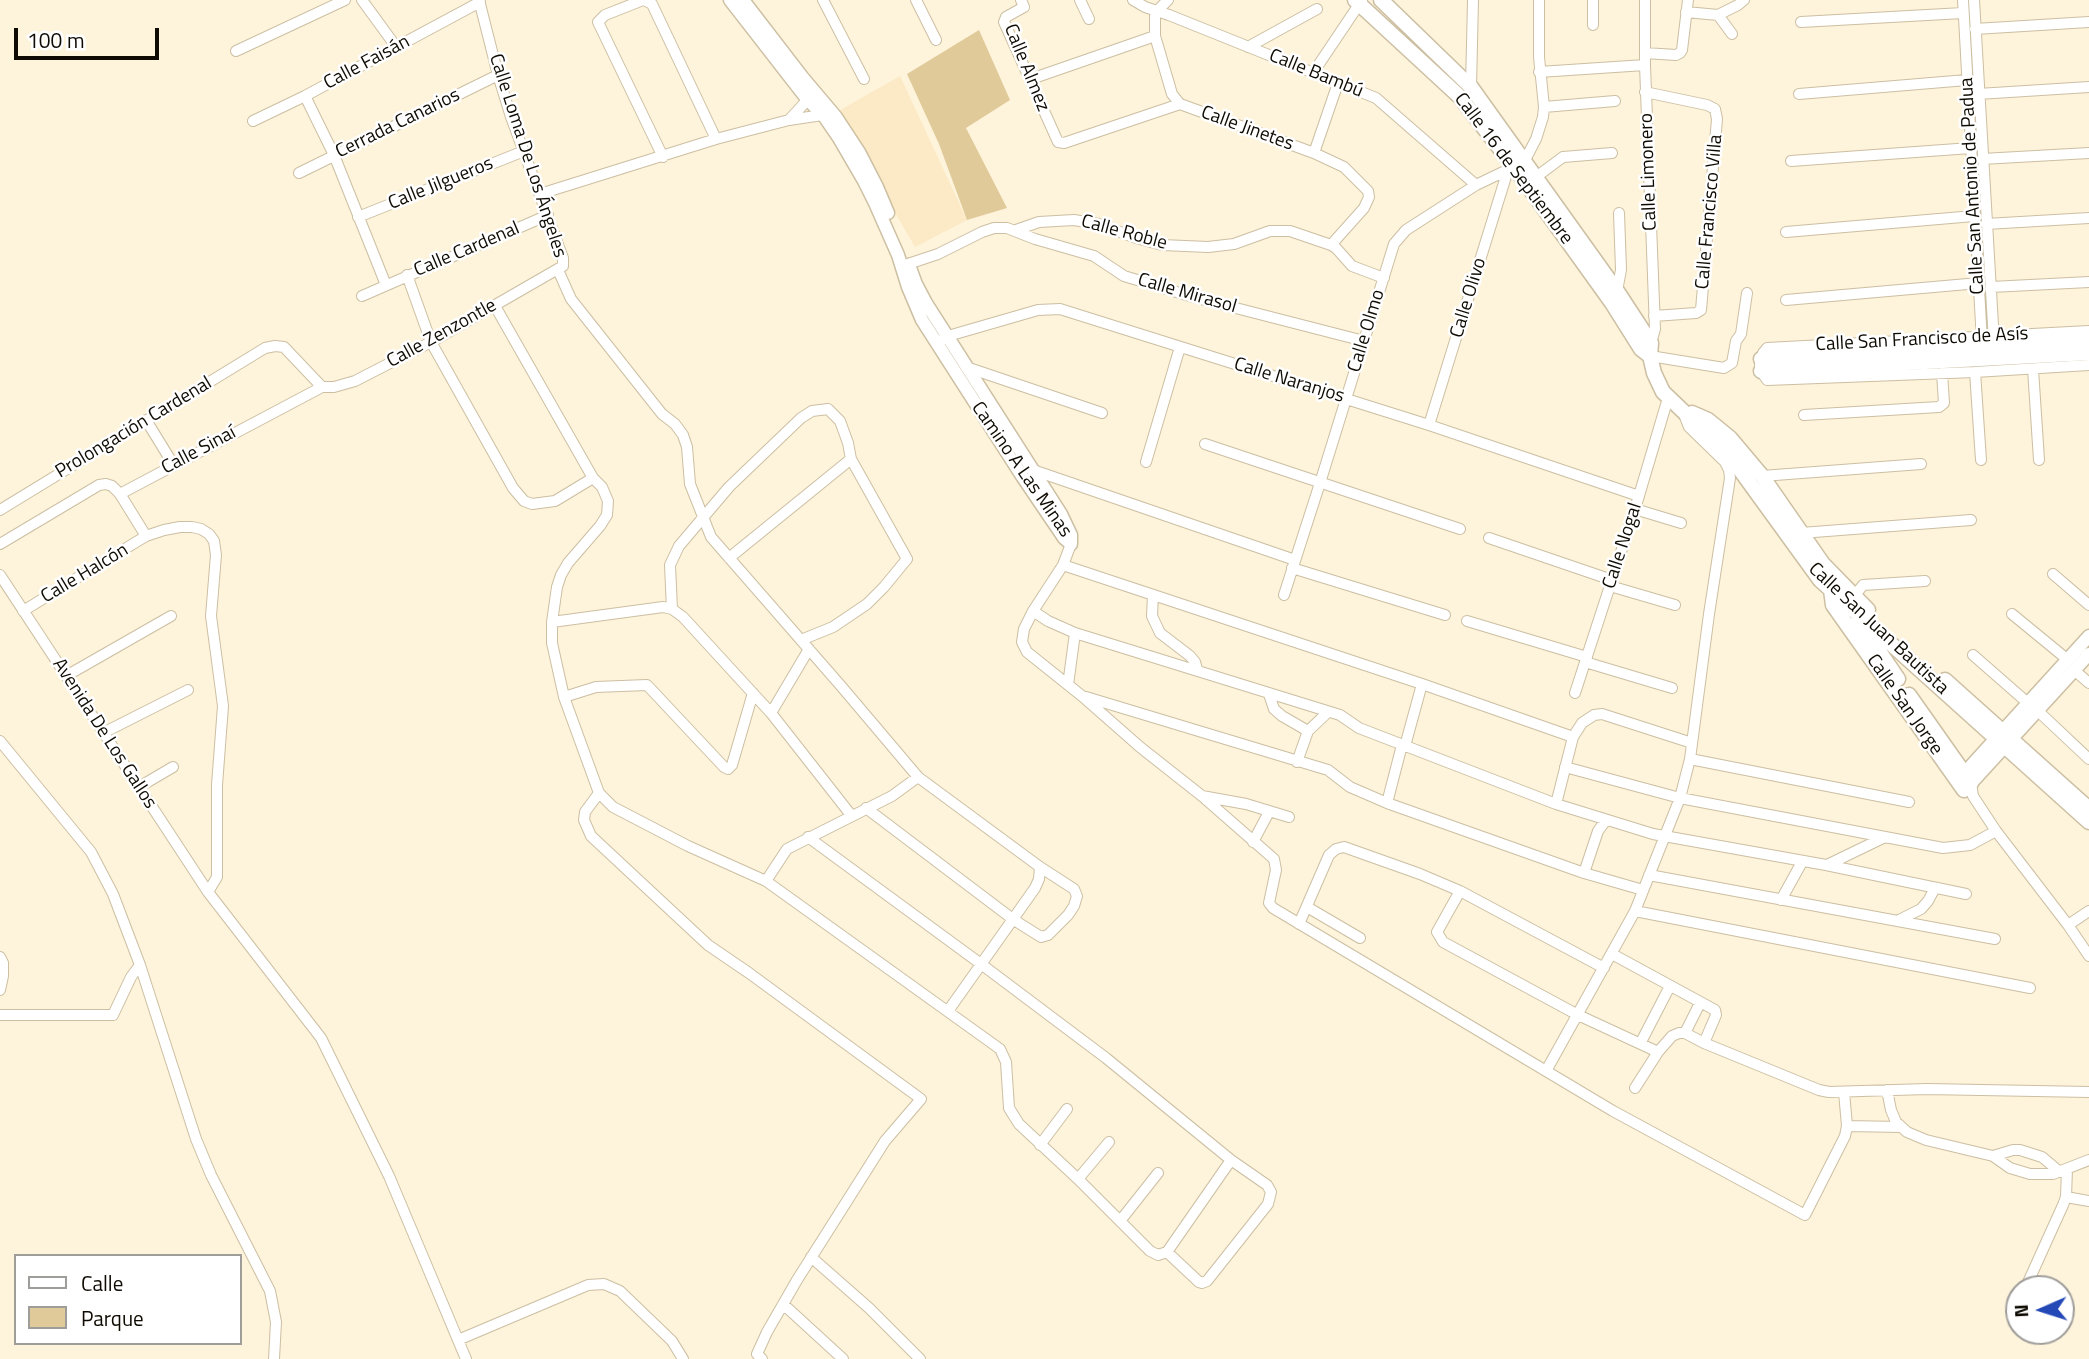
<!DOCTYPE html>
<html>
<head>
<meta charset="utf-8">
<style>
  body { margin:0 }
  #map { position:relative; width:2089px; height:1359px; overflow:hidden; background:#fef3db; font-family:"Titillium Web",sans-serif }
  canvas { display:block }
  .legend { position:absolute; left:14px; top:1254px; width:228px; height:91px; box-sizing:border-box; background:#fff; border:2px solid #9f9d9a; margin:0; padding:9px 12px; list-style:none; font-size:21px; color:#0f0b03 }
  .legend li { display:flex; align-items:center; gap:14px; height:35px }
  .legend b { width:35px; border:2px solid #9f9d9a }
  .north { position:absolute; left:2005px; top:1275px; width:70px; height:70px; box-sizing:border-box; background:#fff; border:2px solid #9f9d9a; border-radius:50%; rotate:267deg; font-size:19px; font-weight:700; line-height:28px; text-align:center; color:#0f0b03 }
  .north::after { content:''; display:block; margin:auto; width:24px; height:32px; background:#2449b7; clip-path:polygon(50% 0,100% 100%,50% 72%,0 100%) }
  .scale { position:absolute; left:14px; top:28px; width:145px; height:32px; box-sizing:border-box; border:4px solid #0f0b03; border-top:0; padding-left:9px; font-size:21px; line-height:24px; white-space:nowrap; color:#0f0b03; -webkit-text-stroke:5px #fff; paint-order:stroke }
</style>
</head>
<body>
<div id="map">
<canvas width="2089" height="1359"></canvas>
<ul class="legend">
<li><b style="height:9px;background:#fff"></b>Calle</li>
<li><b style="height:19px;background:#e0ca99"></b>Parque</li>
</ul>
<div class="north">N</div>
<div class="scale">100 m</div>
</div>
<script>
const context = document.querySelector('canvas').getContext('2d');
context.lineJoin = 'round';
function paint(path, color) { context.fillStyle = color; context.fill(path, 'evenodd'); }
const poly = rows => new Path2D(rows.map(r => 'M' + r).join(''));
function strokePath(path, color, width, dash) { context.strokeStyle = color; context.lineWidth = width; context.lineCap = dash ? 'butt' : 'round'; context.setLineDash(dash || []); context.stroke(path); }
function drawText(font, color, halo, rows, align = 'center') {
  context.font = font + ' "Titillium Web",sans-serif'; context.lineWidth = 5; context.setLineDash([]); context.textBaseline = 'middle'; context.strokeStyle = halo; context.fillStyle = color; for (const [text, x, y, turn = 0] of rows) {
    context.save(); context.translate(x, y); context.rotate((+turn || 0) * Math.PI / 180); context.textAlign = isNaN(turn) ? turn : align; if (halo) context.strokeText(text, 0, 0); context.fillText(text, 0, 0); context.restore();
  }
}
paint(poly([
  [900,76,967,220,915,247,837,112]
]), '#fbeac5');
paint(poly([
  [979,30,1010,100,966,128,1007,208,967,220,939,144,907,74]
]), '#e0ca99');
const minor = poly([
  [362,0,397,48],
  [643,0,605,15,598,22,663,157],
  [644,0,652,4,716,139],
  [823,0,864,79],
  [916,0,936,40],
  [1021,0,1024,7,1006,17,1004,22,1058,142,1064,143,1180,104,1314,153,1344,167,1368,191,1369,197,1364,208,1331,245],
  [1080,0,1089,19],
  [1133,0,1145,7,1169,15,1376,98,1476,185],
  [1168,0,1157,11,1155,16,1155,36,1172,94,1180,104],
  [1593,0,1593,25],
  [1645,0,1645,65,1655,329,1651,343],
  [1963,0,1982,342],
  [1974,0,1994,342],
  [1686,12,1718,15,1732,34],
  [1718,15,1738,5,1744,0],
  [1801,22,1963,13],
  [1975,29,2089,22],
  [1248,47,1317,9],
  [236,51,345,0],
  [1645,53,1676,55,1680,53,1682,50,1688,0],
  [1539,72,1645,65],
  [1313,73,1362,0],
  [1031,79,1155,36],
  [1471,87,1473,0],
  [1645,92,1707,105,1715,109,1717,119,1701,310,1696,313,1654,316],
  [1799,94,1967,80],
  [1978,94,2089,87],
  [305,96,334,155,386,285],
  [1544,107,1615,101],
  [789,120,812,95],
  [253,121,305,96,480,2],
  [1314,153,1338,83],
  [1982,159,2089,153],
  [1791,161,1971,148],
  [299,173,498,75],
  [1536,177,1563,157,1612,153],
  [540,194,716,139,789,120,829,114],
  [358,217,524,151],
  [1986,224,2089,218],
  [1016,230,1039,222,1074,220,1099,224,1136,238,1162,245,1208,247,1234,244,1270,231,1290,231,1331,245,1336,248,1352,266,1384,278],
  [1786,232,1974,216],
  [902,266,938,254,982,232,994,228,1007,228,1035,239,1094,256,1124,276,1193,297,1364,341],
  [558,270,571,299,662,414,675,424,683,435,687,447,690,484,711,537,841,686,918,777,1040,867,1039,879,1035,888,948,1011],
  [407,275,431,342,513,488,524,501,532,504,555,501,593,478],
  [1991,287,2089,282],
  [1617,291,1621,270,1619,213],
  [362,296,548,215],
  [1786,300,1979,283],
  [495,306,593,478,602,487,608,501,607,515,600,526,568,563,561,575,557,587,552,622,552,643,564,697,599,793,613,807,688,846,766,881,1000,1049,1006,1062,1009,1108,1019,1124,1078,1179,1150,1251,1158,1255,1167,1252,1199,1282,1202,1283,1207,1281,1268,1204,1271,1192,1267,1185,1231,1160,1106,1058,981,964,808,837],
  [2089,331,1767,348,1763,353,1760,365,1761,371,1767,380,1975,372,2089,365],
  [937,343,948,336,1038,310,1060,309,1429,425,1639,496],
  [1650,356,1724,368,1732,363,1736,341,1741,334,1747,293],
  [966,367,1102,413],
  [2033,369,2039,460],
  [1975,372,1981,460],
  [1804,415,1939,407,1944,403,1942,373],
  [146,420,173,464],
  [1429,425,1508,170],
  [1205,444,1460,529],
  [1146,462,1180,347],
  [1030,469,1295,560],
  [1762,476,1921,464],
  [120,494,322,387,334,387,355,381,431,342,563,266,563,258,511,117,498,75,479,0],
  [1635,509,1681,523],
  [0,510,265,348,275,346,284,347,322,387],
  [1801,533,1971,520],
  [1489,538,1612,580],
  [0,544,99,485,106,484,112,486,120,494,146,536],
  [1071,544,1063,565,1033,611,1024,629,1022,642,1027,652,1082,696,1140,747,1202,796,1274,859,1276,870,1269,903,1273,908,1613,1111,1805,1215,1845,1136,1847,1126,1844,1092],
  [729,558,851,459],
  [1063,565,1422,684,1573,737],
  [1292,568,1445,615],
  [2053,574,2089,605],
  [0,575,208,892,321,1038,389,1176,466,1359],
  [1610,586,1675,605],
  [1153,595,1152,616,1160,633,1190,656,1195,662,1197,669],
  [1284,595,1320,483,1394,244,1406,230,1476,185,1524,162,1536,139,1543,117,1544,107,1539,57,1539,0],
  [1855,600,1856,594,1863,585,1925,581],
  [672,609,670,565,679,546,729,487,801,418,812,411,828,409,840,421,848,443,851,459,907,559,884,587,867,604,833,627,801,640],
  [23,611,146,536,164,530,180,527,192,527,201,529,209,534,214,541,216,555,211,616,223,706,217,785,217,877,208,892],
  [1033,611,1048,621,1075,633,1340,715,1359,728,1556,804,1653,834,1826,865,1966,894],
  [2012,614,2068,660],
  [1467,621,1587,657],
  [552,622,663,607,672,609,683,617,771,713,851,815],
  [1973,655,2029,704],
  [1585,662,1672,688],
  [2074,670,2089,683],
  [66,676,171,616],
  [1068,685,1075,633],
  [1575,693,1635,509,1668,398],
  [1269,694,1274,709,1282,716,1308,731,1297,762],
  [564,697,596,687,647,685,724,767,728,769,732,765,753,693],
  [1086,697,1328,770,1350,787,1387,803,1584,873,1643,890],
  [2038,711,2089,759],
  [771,713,809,649],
  [1308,731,1328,712],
  [103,733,188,690],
  [0,741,91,852,113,894,140,965,196,1139,211,1175,270,1291,276,1322,274,1359],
  [1405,746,1422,684],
  [1690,759,1909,802],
  [1565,767,1680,798,1943,848,1970,845,1996,831],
  [1971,783,1973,796,1996,831,2068,925,2089,956],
  [139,787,173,767],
  [599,793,585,812,584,820,591,836,708,945,749,973,921,1099,885,1141,797,1280,767,1332,757,1354,762,1359],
  [1202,796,1246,804,1289,817],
  [1387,803,1402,745],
  [1556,804,1573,737,1582,723,1594,715,1602,714,1692,743],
  [866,808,1014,920,1041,937,1048,935,1068,915,1074,906,1077,896,1074,889,1040,867],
  [1253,842,1269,812],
  [1827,865,1885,837],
  [1584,873,1598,831,1606,820],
  [1649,875,1995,939],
  [766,881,787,849,892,796,918,777],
  [1460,891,1437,932,1443,942,1578,1015,1658,1052],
  [1781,900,1802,862],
  [1307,907,1360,938],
  [1635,911,2030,988],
  [1897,921,1921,909,1928,901,1935,888],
  [1299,924,1329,855,1336,849,1344,847,1420,874,1460,891,1604,968],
  [2068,925,2089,911],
  [1612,954,1715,1010,1716,1015,1704,1043],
  [0,957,3,963,3,976,0,990],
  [0,1015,113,1015,131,977,140,965],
  [1685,1033,1700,1003],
  [1641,1042,1670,986],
  [1546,1071,1635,911,1680,798,1690,759,1709,614,1730,478,1729,470,1725,462,1689,427,1685,417],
  [1635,1088,1658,1052,1672,1036,1679,1033,1685,1033,1704,1043,1819,1090,1829,1092,1927,1089,2089,1092],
  [1887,1090,1891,1110,1896,1122,1907,1132,1926,1140,1993,1156,2010,1168,2030,1174,2053,1174,2089,1160],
  [1847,1126,1901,1127],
  [1040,1145,1067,1109],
  [1993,1156,2013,1150,2020,1150,2042,1157,2060,1172],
  [1078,1179,1109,1142],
  [2066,1197,2089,1201],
  [1120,1221,1158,1173],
  [1167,1252,1231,1160],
  [811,1257,869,1308,920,1359],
  [2025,1289,2063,1205,2066,1197,2067,1169],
  [783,1304,843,1359],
  [458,1340,588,1285,604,1284,620,1291,672,1341,683,1359]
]);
const tertiary = poly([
  [730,0,807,99,824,116,839,138,864,181,875,203,898,255,908,287,922,320,1022,476,1064,538,1071,544],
  [743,0,803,78,836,117,859,152,877,187,888,213],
  [909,265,916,284,926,303,1061,514,1071,535,1071,544],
  [1961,780,1969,768,2089,636],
  [1965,790,2089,654]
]);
const secondary = poly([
  [1355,0,1460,97,1515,168,1612,303,1641,349,1650,356],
  [1381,0,1471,87,1617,291,1651,343,1650,356,1654,373,1663,392,1730,456,1820,580,2089,822],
  [1761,359,2089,342],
  [1761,371,2089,353],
  [1692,413,1708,420,1730,438,1762,476,1823,564,1868,610],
  [1831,590,1833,605,1964,790],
  [1858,620,1898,679],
  [1945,680,2089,809],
  [1909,695,1971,783]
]);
strokePath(minor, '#ccbfa2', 12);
strokePath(tertiary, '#ccbfa2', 15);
strokePath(secondary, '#ccbfa2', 17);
strokePath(minor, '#fff', 10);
strokePath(tertiary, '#fff', 12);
strokePath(secondary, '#fff', 14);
drawText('19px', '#0f0b03', '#fff', [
  ["Calle Faisán",367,63,-28],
  ["Calle Almez",1026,68,68],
  ["Calle Bambú",1316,74,22],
  ["Cerrada Canarios",398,124,-26],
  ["Calle Jinetes",1247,129,20],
  ["Calle Loma De Los Ángeles",527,156,72],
  ["Calle 16 de Septiembre",1513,169,53],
  ["Calle Limonero",1649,172,-92],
  ["Calle Jilgueros",441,184,-22],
  ["Calle San Antonio de Padua",1973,186,-93],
  ["Calle Francisco Villa",1710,212,-85],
  ["Calle Roble",1124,233,15],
  ["Calle Cardenal",467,250,-23],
  ["Calle Mirasol",1187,294,16],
  ["Calle Olivo",1469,298,-73],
  ["Calle Olmo",1367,331,-73],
  ["Calle Zenzontle",442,334,-29],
  ["Calle San Francisco de Asís",1922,340,-3],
  ["Calle Naranjos",1289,381,17],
  ["Prolongación Cardenal",134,428,-31],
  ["Calle Sinaí",199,451,-28],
  ["Camino A Las Minas",1021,470,55],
  ["Calle Nogal",1623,546,-72],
  ["Calle Halcón",85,574,-31],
  ["Calle San Juan Bautista",1878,629,43],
  ["Calle San Jorge",1904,705,55],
  ["Avenida De Los Gallos",104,734,57]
]);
</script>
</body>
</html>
